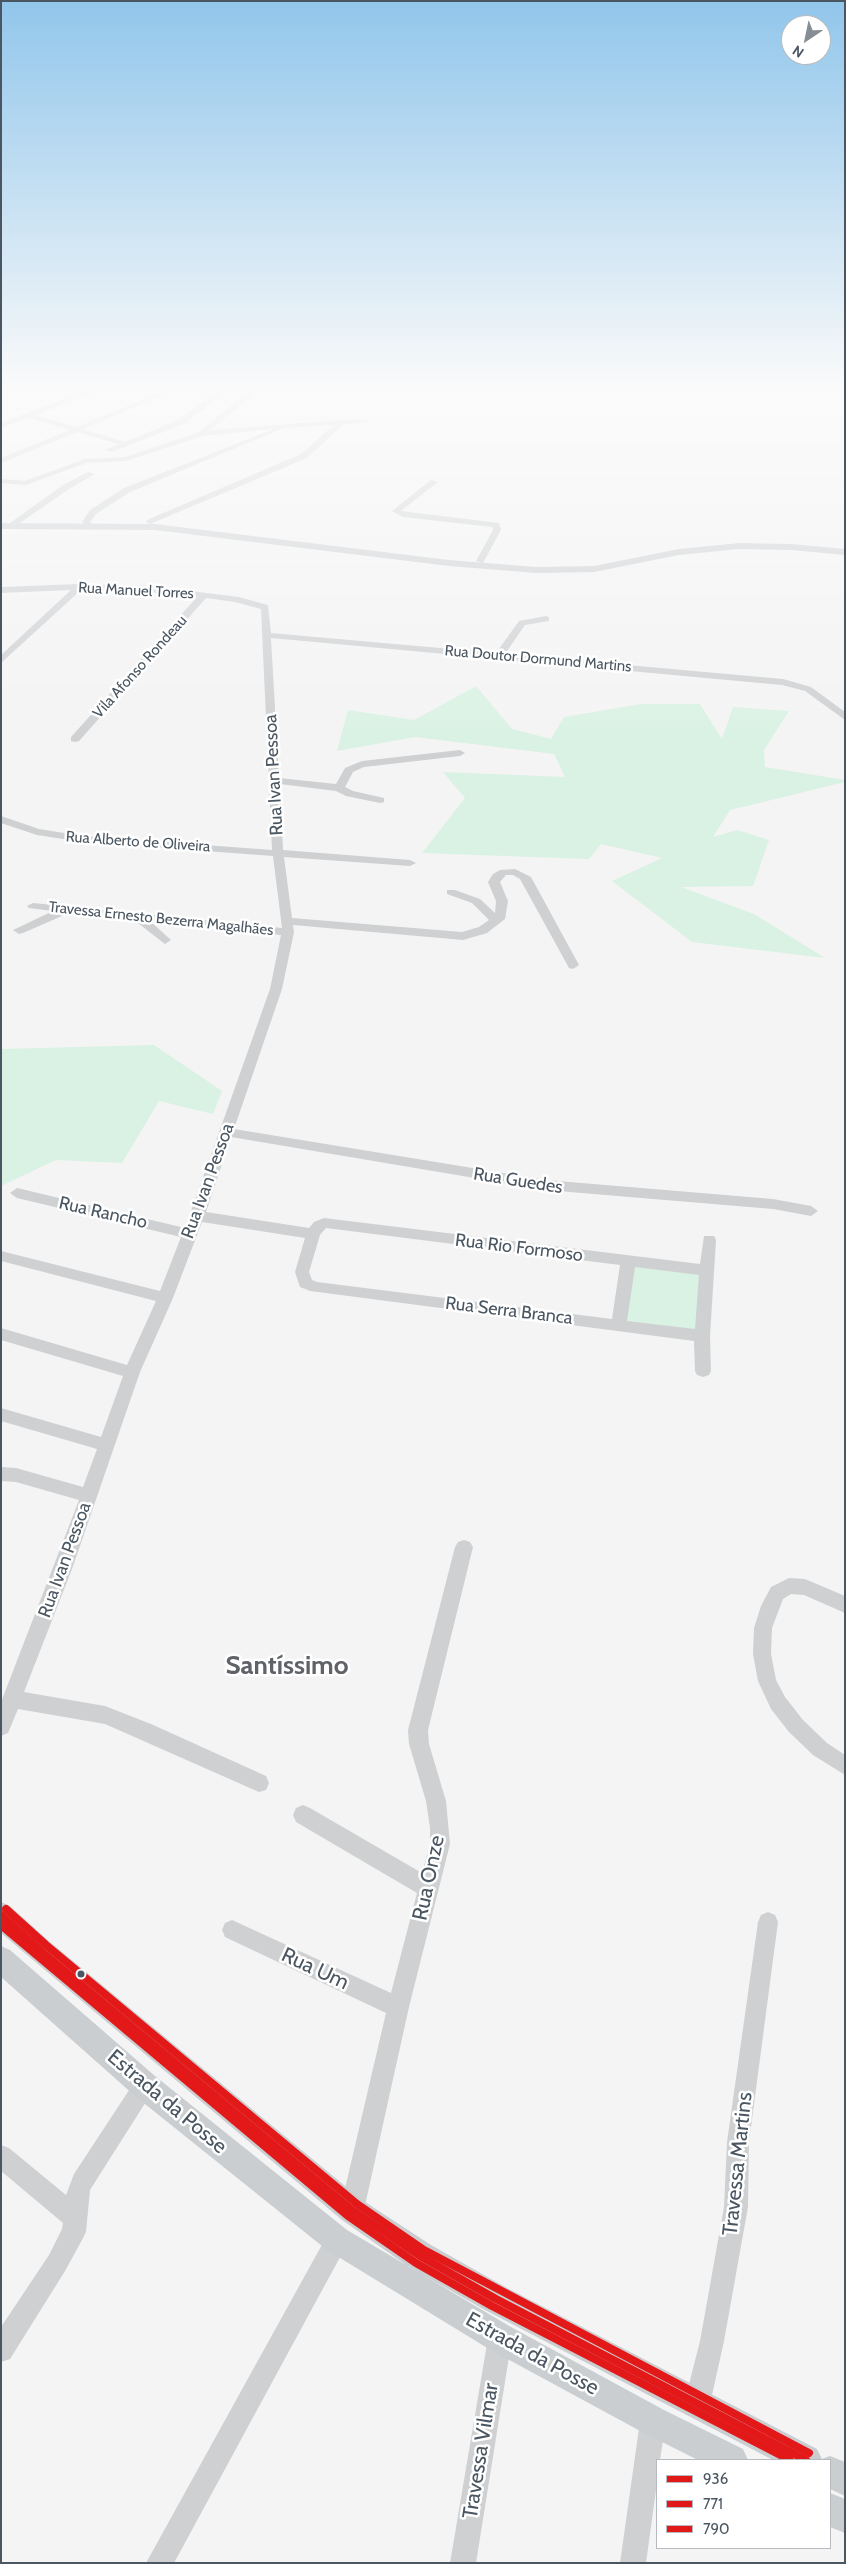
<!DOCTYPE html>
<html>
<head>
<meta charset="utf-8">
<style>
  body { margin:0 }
  #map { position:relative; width:846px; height:2564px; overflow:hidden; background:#f4f4f4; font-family:Cabin,sans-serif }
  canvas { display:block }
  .frame { position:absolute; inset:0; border:2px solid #4a5661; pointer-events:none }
  .legend { position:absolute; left:656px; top:2459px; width:175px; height:90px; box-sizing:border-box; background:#fff; border:1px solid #b7bbc0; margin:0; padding:6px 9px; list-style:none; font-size:15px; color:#4a5661 }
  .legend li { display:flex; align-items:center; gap:10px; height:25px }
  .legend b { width:25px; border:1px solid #b7bbc0 }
  .north { position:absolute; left:781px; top:15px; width:50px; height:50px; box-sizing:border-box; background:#fff; border:1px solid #b7bbc0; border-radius:50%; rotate:214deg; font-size:14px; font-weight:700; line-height:20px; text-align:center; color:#4a5661 }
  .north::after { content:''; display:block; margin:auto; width:18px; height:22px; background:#868d94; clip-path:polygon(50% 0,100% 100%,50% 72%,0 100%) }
</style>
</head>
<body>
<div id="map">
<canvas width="846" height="2564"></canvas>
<div class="frame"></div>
<ul class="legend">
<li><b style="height:6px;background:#e31919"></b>936</li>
<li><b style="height:6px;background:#e31919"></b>771</li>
<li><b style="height:6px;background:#e31919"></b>790</li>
</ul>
<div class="north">N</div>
</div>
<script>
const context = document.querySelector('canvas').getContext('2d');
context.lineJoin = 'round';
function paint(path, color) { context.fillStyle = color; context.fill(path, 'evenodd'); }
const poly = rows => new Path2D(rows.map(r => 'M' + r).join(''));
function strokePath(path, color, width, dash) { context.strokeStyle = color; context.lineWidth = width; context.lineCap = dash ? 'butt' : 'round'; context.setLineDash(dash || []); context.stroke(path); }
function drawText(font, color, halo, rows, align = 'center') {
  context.font = font + ' Cabin,sans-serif'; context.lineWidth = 5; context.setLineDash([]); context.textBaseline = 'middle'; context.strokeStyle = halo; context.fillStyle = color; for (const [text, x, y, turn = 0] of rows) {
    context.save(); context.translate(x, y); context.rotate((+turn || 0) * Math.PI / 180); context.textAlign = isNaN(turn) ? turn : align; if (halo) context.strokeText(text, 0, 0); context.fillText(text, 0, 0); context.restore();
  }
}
paint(poly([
  [476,686,512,729,551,739,564,717,641,704,700,704,722,739,733,707,789,711,764,750,765,767,845,780,845,782,730,810,713,837,737,830,769,840,753,886,681,887,754,914,825,958,692,942,612,881,662,858,601,844,589,859,422,853,465,798,443,772,565,777,554,754,415,737,337,751,348,710,414,720],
  [154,1045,222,1091,213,1114,159,1101,122,1163,56,1160,1,1186,1,1049],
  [628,1261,706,1270,702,1336,619,1325]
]), '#d9f2e3');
paint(poly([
  [6,385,15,385,1,390,1,386,6,385],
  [101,385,109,385,36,415,76,427,179,385,187,385,83,429,125,442,180,419,225,385,232,385,186,423,112,452,105,450,118,444,77,432,1,463,1,458,70,430,29,418,1,428,1,423,101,385],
  [256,385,263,385,211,430,342,420,366,419,370,421,343,425,307,458,150,524,146,522,147,520,301,454,334,425,284,428,130,492,96,514,90,522,93,525,89,527,82,522,90,510,124,488,274,429,203,436,126,461,86,463,26,485,1,483,1,479,25,481,85,459,125,457,199,432,256,385],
  [88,472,95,474,69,489,17,525,10,523,63,485,88,472],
  [431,480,438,482,401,511,499,523,501,530,483,563,476,561,493,530,492,527,403,517,392,511,431,480],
  [79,584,149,586,239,597,268,605,271,633,496,653,519,621,546,616,549,617,549,621,525,625,505,654,783,679,811,687,845,712,845,720,805,691,782,685,271,638,279,778,336,784,345,768,362,761,460,750,465,753,460,756,364,767,353,772,345,787,353,791,384,798,384,802,380,803,346,796,336,791,280,784,283,850,410,860,416,863,410,866,284,857,292,918,462,932,479,927,489,920,472,903,447,894,447,890,455,890,480,899,495,913,496,901,488,882,493,874,500,870,515,869,531,877,579,965,573,969,569,968,520,879,513,875,506,875,500,882,508,901,505,919,487,933,463,940,293,925,294,932,282,989,234,1129,546,1180,773,1199,811,1206,818,1211,811,1216,773,1209,546,1190,231,1137,206,1212,309,1228,314,1222,324,1218,700,1264,704,1236,714,1236,716,1240,710,1336,711,1371,709,1375,703,1377,697,1375,695,1371,694,1341,310,1291,300,1287,295,1272,305,1238,202,1222,173,1298,140,1372,72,1569,24,1692,105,1706,151,1724,266,1776,269,1783,266,1790,259,1792,105,1724,18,1709,8,1733,1,1736,1,1702,79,1500,16,1482,1,1481,1,1467,16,1468,83,1487,97,1449,1,1421,1,1408,101,1437,123,1376,1,1340,1,1328,127,1365,156,1301,1,1261,1,1251,160,1291,181,1237,17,1198,10,1193,17,1188,185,1228,270,989,281,935,150,921,171,940,165,944,134,920,69,913,23,933,19,934,13,930,53,911,29,908,27,906,33,903,282,928,273,856,83,842,37,835,1,823,1,816,39,829,83,836,272,850,261,609,235,602,206,598,79,741,75,742,71,741,71,737,197,597,149,592,81,590,1,663,1,655,71,590,1,593,1,587,79,584],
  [326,1228,620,1265,612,1319,317,1282,312,1280,309,1272,320,1235,326,1228],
  [635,1267,699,1275,695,1329,627,1321,635,1267],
  [464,1540,470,1542,473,1547,428,1730,429,1744,446,1801,450,1844,409,2007,364,2210,360,2218,352,2222,344,2218,340,2210,386,2013,225,1937,222,1930,225,1923,232,1920,391,1993,417,1893,296,1822,293,1815,296,1808,303,1805,310,1808,422,1873,430,1844,430,1828,426,1801,409,1744,408,1730,455,1547,458,1542,464,1540],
  [789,1578,805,1579,845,1596,845,1613,804,1595,791,1594,783,1599,772,1628,771,1654,776,1680,785,1697,803,1720,827,1743,845,1755,845,1775,813,1755,789,1732,771,1709,758,1681,753,1654,754,1628,761,1606,771,1587,789,1578],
  [768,1912,775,1915,778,1922,749,2142,748,2207,724,2341,710,2404,706,2413,697,2417,688,2413,684,2404,700,2341,724,2207,727,2142,758,1922,761,1915,768,1912],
  [145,2075,153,2078,156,2086,90,2190,86,2232,82,2240,65,2271,10,2359,1,2362,1,2327,49,2255,62,2229,63,2223,1,2171,1,2145,9,2148,66,2195,74,2174,137,2078,145,2075],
  [337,2228,345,2232,349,2240,345,2248,174,2563,146,2563,329,2232,337,2228],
  [500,2326,509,2329,512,2338,476,2563,450,2563,488,2338,491,2329,500,2326],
  [653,2408,662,2412,666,2421,660,2460,657,2460,657,2483,646,2563,620,2563,640,2421,644,2412,653,2408]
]), '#ced0d2');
paint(poly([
  [1,523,155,524,449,560,536,567,594,566,679,549,739,543,791,544,845,549,845,555,791,550,739,549,679,555,594,572,536,573,449,566,155,530,1,529,1,523],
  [1,1902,10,1906,50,1942,362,2200,431,2245,507,2288,817,2449,822,2459,830,2456,845,2462,845,2496,830,2489,830,2460,773,2460,485,2310,409,2267,342,2220,1,1933,1,1902],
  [1,1946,10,1950,155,2076,347,2230,511,2327,664,2410,743,2449,748,2460,698,2460,642,2432,489,2349,327,2250,135,2096,1,1977,1,1946],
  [830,2493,845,2499,845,2533,830,2527,830,2493]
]), '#caced1');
strokePath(poly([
  [1,1915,41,1951,352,2210,420,2256,496,2299,806,2460]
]), '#e31919', 8);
strokePath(poly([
  [1,1925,348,2216,416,2263,492,2306,790,2460]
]), '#e31919', 8);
strokePath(poly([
  [6,1909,46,1945,357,2204,424,2250,809,2453]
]), '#e31919', 8);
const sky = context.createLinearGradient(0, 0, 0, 744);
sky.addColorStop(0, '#91c6eb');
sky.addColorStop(0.52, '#fafafa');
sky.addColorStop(1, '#fafafa00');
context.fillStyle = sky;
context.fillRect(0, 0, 846, 744);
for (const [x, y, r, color] of [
  [81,1974,4.5,"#4a5661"]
]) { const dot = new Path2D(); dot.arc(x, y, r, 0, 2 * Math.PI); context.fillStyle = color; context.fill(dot); strokePath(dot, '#fff', 2); }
drawText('15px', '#4a5661', '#fff', [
  ["Rua Manuel Torres",136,591,3],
  ["Rua Doutor Dormund Martins",538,659,5],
  ["Vila Afonso Rondeau",140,667,-48],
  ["Rua Alberto de Oliveira",138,842,4],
  ["Travessa Ernesto Bezerra Magalhães",161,919,6]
]);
drawText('18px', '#4a5661', '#fff', [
  ["Rua Ivan Pessoa",274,775,-93],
  ["Rua Ivan Pessoa",208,1181,-70],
  ["Rua Guedes",518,1181,9],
  ["Rua Rancho",103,1213,13],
  ["Rua Rio Formoso",519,1248,7],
  ["Rua Serra Branca",509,1311,7],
  ["Rua Ivan Pessoa",65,1560,-70]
]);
drawText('21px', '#4a5661', '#fff', [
  ["Rua Onze",429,1878,-78],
  ["Rua Um",315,1969,25],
  ["Estrada da Posse",167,2102,40],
  ["Travessa Martins",738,2164,-84],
  ["Estrada da Posse",532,2354,29],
  ["Travessa Vilmar",481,2451,-81]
]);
drawText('bold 26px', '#5f6368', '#fff', [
  ["Santíssimo",287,1666]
]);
</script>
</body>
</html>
